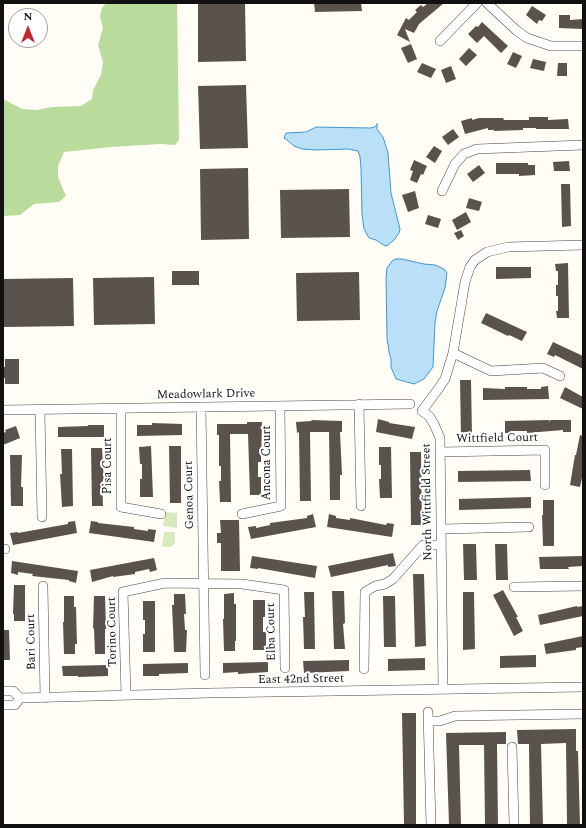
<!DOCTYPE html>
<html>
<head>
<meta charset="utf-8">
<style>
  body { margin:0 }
  #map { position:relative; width:586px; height:828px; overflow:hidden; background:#fffdf5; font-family:Spectral,serif }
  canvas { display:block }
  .frame { position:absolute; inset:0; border:4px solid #111; pointer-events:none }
  .north { position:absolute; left:8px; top:8px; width:40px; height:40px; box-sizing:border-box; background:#fff; border:1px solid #a0a0a0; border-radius:50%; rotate:0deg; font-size:11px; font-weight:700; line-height:16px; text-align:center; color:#111 }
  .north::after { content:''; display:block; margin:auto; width:14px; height:18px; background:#c4262e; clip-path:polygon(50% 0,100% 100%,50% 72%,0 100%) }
</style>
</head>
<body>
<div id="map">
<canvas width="586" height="828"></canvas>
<div class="frame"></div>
<div class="north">N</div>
</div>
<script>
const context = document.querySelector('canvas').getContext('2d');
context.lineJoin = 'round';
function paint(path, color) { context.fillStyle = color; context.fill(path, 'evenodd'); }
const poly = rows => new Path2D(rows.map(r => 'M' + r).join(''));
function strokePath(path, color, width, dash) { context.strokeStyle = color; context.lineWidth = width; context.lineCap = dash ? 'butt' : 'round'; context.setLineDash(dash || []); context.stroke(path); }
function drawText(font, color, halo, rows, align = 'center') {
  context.font = font + ' Spectral,serif'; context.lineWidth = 4; context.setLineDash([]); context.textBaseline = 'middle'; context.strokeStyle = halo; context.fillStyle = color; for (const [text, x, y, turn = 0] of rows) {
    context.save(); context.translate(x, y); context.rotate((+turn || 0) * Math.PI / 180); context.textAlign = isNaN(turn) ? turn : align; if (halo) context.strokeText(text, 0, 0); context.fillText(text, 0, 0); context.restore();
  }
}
paint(poly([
  [165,512,177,513,177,528,163,526],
  [166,532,173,532,175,533,175,543,171,547,164,547,162,545,164,533]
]), '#d5ebbd');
paint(poly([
  [106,3,177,3,179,140,175,145,161,144,111,147,64,152,58,166,58,177,66,196,59,202,34,204,20,215,3,216,3,99,22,109,37,110,52,107,81,106,92,99,93,90,101,75,103,62,98,45,103,28,100,16,102,8]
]), '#b9dc9c');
const water = poly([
  [377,124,377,129,383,137,388,153,391,193,400,229,399,233,395,239,388,245,385,246,376,240,369,238,364,229,362,214,361,168,360,157,358,151,348,149,317,150,302,149,294,146,286,139,284,138,286,133,306,132,316,127,370,128,375,127,377,124],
  [396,259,402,259,424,264,435,265,444,269,447,273,445,288,437,311,435,323,433,367,424,379,414,384,396,379,391,367,391,359,389,352,387,338,386,277,387,268,392,261,396,259]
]);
paint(water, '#b9e0f7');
strokePath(water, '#3f96cf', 1);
paint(poly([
  [198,3,245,3,246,61,198,62],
  [314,3,361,3,362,11,315,12],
  [428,3,444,3,419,24,414,33,405,29,410,42,397,35,406,18,409,20,417,12,415,10,421,5,423,7],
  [532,6,546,15,542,21,539,20,537,24,526,15],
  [559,15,570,15,570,20,583,19,583,29,559,28],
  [482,22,508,46,501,53,484,36,477,43,468,34,476,26,478,27],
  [411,44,417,59,408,63,401,48],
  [469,48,477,55,466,66,459,59],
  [513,52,522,56,516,68,507,64],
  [533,59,546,62,544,71,530,68],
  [422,63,436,69,431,78,417,72],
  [558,63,567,63,567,76,557,76],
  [451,66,456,79,446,83,441,70],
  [246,85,248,148,200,149,198,86],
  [529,117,548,117,548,120,568,119,569,129,536,129,536,128,523,128,523,130,494,131,494,130,488,130,488,128,465,134,461,121,472,118,472,120,479,118,503,118,504,120,529,120],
  [453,129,459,137,448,145,442,137],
  [434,146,442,151,435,163,426,157],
  [414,160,427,166,423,175,421,174,417,183,410,180,413,171,410,170],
  [569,161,570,171,554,171,553,162],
  [496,163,528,163,528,165,535,165,535,175,519,176,519,174,496,174],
  [479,165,485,173,473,182,467,174],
  [248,168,249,239,201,240,200,169],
  [561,184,570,184,571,226,562,227],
  [349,189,350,237,281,238,280,190],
  [415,191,419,208,408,212,402,195],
  [469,198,482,202,479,211,466,208],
  [466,212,471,222,457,230,452,220],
  [428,215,441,219,438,228,425,224],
  [461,230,464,236,458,240,454,233],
  [568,263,569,318,557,318,556,311,558,311,558,296,556,296,556,285,558,285,558,271,556,271,555,264],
  [496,267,531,267,531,278,496,279],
  [172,271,199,271,199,285,172,285],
  [359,272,360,320,297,321,296,273],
  [154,277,155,324,94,325,93,278],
  [73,278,74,326,4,327,3,279],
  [486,313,527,332,522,341,509,335,508,336,481,323],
  [553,342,583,356,583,369,555,355,554,357,547,354],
  [5,359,19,359,19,384,5,384,5,378,3,378,3,367,5,367],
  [460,380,471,380,472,437,461,437],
  [548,386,549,399,483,400,483,388,505,389,505,387,527,387,527,389,541,389,541,387],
  [565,387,583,397,583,409,560,398],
  [378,419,389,422,389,423,415,427,412,439,376,432],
  [311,420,342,421,342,432,340,432,342,475,340,475,340,500,330,500,329,432,310,432,311,501,300,501,299,432,297,433,296,422,312,421],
  [549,420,549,422,550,420,571,420,571,432,563,432,563,430,527,433,527,431,512,431,513,433,505,433,505,421],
  [247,422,262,422,261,462,258,462,258,477,261,477,261,495,250,495,248,434,230,434,231,502,220,502,219,481,221,481,221,466,219,466,219,435,217,435,217,424,247,424],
  [152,423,182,424,182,435,137,436,137,425,152,425],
  [88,425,104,425,104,437,58,437,58,427,88,426],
  [16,426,20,438,3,445,3,433,6,432,5,430],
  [580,435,583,436,583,473,580,487,570,485,575,455,576,455],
  [151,446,153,497,140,497,140,479,142,479,142,464,140,464,139,447],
  [169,446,181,446,181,503,170,503],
  [379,447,391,447,392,498,380,498,379,479,381,479,381,465,379,465],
  [91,448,102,448,104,481,102,481,103,506,92,506],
  [61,449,72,449,73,506,62,507,60,474,62,474],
  [410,452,421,452,422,525,411,525],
  [10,455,22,455,21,487,23,487,23,506,11,506],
  [530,470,531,481,458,482,458,471],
  [531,497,531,508,459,510,459,499],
  [543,500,554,500,554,546,543,546,542,515,543,515],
  [313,514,316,527,251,539,248,527,256,526,256,528,270,525,270,523,307,518,307,516],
  [329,514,336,516,336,518,350,520,350,518,386,525,387,523,394,524,392,537,327,527],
  [220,520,239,520,240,571,221,571,221,543,217,543,217,533,221,533],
  [75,521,77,533,13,545,10,533,18,532,18,533,68,524,68,522],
  [91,521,98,522,98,523,134,527,134,529,148,531,148,529,156,530,154,542,89,533],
  [463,544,476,544,477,580,464,580],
  [495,544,507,544,508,580,496,580],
  [393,553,396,566,388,567,388,565,331,577,328,566],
  [252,556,317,566,315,578,258,568,258,569,250,568],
  [583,556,583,566,568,567,569,569,540,569,539,557],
  [154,558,157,570,150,572,149,569,135,572,135,574,113,577,113,576,92,582,90,570],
  [12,561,78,571,76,583,69,581,69,580,32,576,33,574,18,572,18,575,11,573],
  [413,574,424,574,426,646,415,647],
  [14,585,25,585,25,621,14,621,14,614,13,614],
  [503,590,518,617,516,617,523,631,514,636,493,595],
  [332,591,344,591,345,623,343,624,345,649,334,649],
  [304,592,314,592,315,649,304,649,303,617,305,617],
  [463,592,474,592,475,649,463,650],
  [234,593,234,604,236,604,236,641,235,641,235,651,224,651,223,619,224,619,224,594],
  [174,594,185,594,186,614,184,614,185,630,187,630,186,652,174,652,172,605,174,605],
  [64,596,74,596,74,607,76,607,77,644,75,644,75,654,64,654,63,622,64,622],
  [94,596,105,596,106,629,105,629,105,654,95,654,94,628,93,629],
  [383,596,395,596,396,647,384,647],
  [253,600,265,600,265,617,263,617,263,632,266,632,266,650,253,650],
  [143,601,155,601,155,652,143,652,143,634,145,634,145,620,143,620],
  [577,606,577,607,583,606,583,616,540,625,538,615],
  [3,630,9,630,10,660,3,660],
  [583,636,583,647,576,648,576,650,546,654,544,644],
  [536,655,536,667,500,668,500,656],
  [425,658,425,670,388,671,388,659],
  [349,660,349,671,304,673,303,661],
  [268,662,268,672,238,674,238,672,223,673,223,663],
  [188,663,188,673,159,674,159,676,143,676,143,664],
  [108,665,108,676,78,677,78,676,63,676,62,666],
  [402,713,416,713,416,825,404,825],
  [576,729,576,751,578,751,580,825,567,825,566,743,541,744,543,825,530,825,529,744,518,744,517,730],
  [506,732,506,744,497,744,498,825,485,825,484,745,459,745,461,825,449,825,446,733]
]), '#5a524d');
const minor = poly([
  [487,3,516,30,527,38,551,46,583,46],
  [440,41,477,3],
  [442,191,455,164,464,154,477,149,583,145],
  [453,353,491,371,543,368,560,376],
  [359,404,361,506],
  [201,407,205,675],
  [121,408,121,507,161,514],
  [3,410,410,404],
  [40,410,42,517],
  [440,452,545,450,545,485],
  [242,514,281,506,280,406],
  [441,529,529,527],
  [3,549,5,549],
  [43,586,45,698],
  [514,587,583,586],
  [364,669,365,592,375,586,385,584,393,579,423,545,441,545],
  [443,689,440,438,434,424,429,416,422,411,439,388,445,379,453,353,465,282,470,267,475,260,487,252,508,247,583,245],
  [3,691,13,691,20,698,209,693,583,687],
  [126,695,123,592,165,583,242,584,284,590,285,668],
  [3,705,15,705,20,698],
  [428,712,431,825],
  [429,721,440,721,455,716,583,714],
  [512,747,514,825]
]);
strokePath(minor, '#444', 10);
strokePath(minor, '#fff', 9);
drawText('12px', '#111', '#fff', [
  ["Meadowlark Drive",206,395,-1],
  ["Wittfield Court",497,439,-1],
  ["Ancona Court",268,463,-90],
  ["Pisa Court",109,466,-90],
  ["Genoa Court",190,495,-91],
  ["North Wittfield Street",428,502,-91],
  ["Torino Court",113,632,-91],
  ["Elba Court",272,632,-91],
  ["Bari Court",32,642,-91],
  ["East 42nd Street",301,680,-1]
]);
</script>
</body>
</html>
